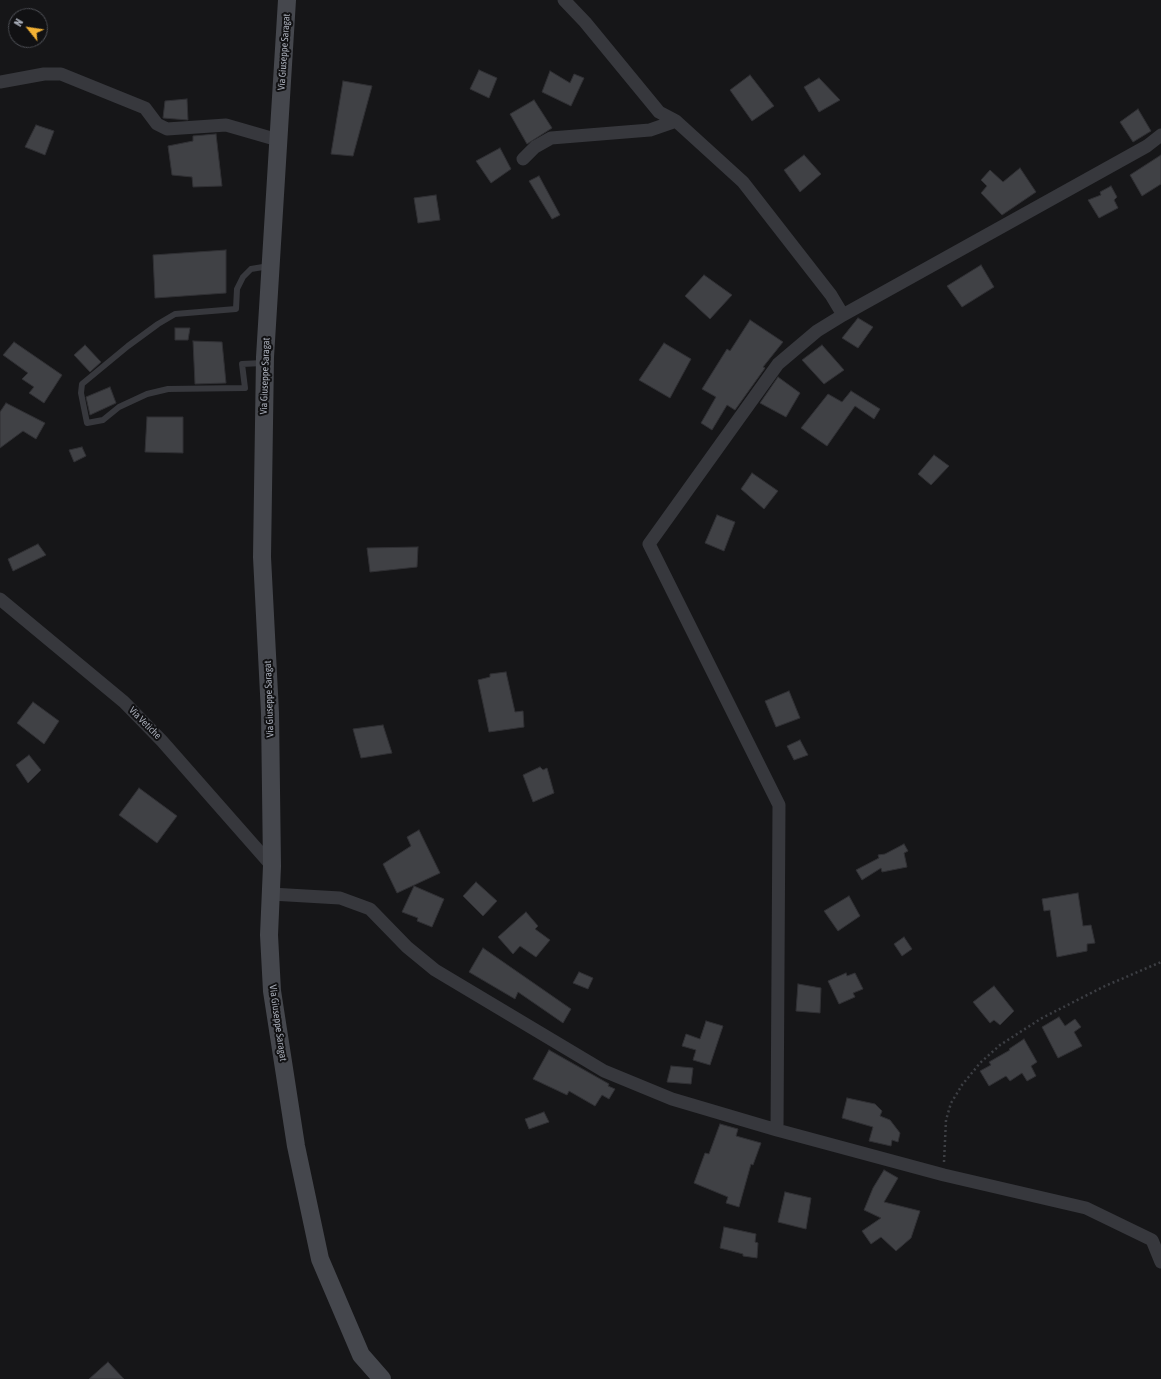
<!DOCTYPE html>
<html>
<head>
<meta charset="utf-8">
<style>
  body { margin:0 }
  #map { position:relative; width:1161px; height:1379px; overflow:hidden; background:#161618; font-family:"Asap Condensed",sans-serif }
  canvas { display:block }
  .north { position:absolute; left:8px; top:8px; width:40px; height:40px; box-sizing:border-box; background:#111113; border:1px solid #4d4f55; border-radius:50%; rotate:300deg; font-size:11px; font-weight:700; line-height:16px; text-align:center; color:#a8adb8 }
  .north::after { content:''; display:block; margin:auto; width:14px; height:18px; background:#f2b134; clip-path:polygon(50% 0,100% 100%,50% 72%,0 100%) }
</style>
</head>
<body>
<div id="map">
<canvas width="1161" height="1379"></canvas>
<div class="north">N</div>
</div>
<script>
const context = document.querySelector('canvas').getContext('2d');
context.lineJoin = 'round';
function paint(path, color) { context.fillStyle = color; context.fill(path, 'evenodd'); }
const poly = rows => new Path2D(rows.map(r => 'M' + r).join(''));
function strokePath(path, color, width, dash) { context.strokeStyle = color; context.lineWidth = width; context.lineCap = dash ? 'butt' : 'round'; context.setLineDash(dash || []); context.stroke(path); }
function drawText(font, color, halo, rows, align = 'center') {
  context.font = font + ' "Asap Condensed",sans-serif'; context.lineWidth = 4; context.setLineDash([]); context.textBaseline = 'middle'; context.strokeStyle = halo; context.fillStyle = color; for (const [text, x, y, turn = 0] of rows) {
    context.save(); context.translate(x, y); context.rotate((+turn || 0) * Math.PI / 180); context.textAlign = isNaN(turn) ? turn : align; if (halo) context.strokeText(text, 0, 0); context.fillText(text, 0, 0); context.restore();
  }
}
const building = poly([
  [479,70,497,78,489,98,470,89,479,70],
  [550,71,570,83,574,74,584,78,571,106,542,92,550,71],
  [750,75,774,106,752,121,730,90,750,75],
  [819,78,840,100,819,112,804,87,819,78],
  [343,81,372,86,353,156,331,154,343,81],
  [187,99,188,120,163,118,165,101,187,99],
  [534,100,552,128,527,144,510,114,534,100],
  [1138,109,1151,131,1133,142,1120,122,1138,109],
  [36,125,54,131,45,155,25,147,36,125],
  [216,134,222,186,193,187,192,177,172,175,168,146,193,141,193,136,216,134],
  [500,148,511,169,491,183,476,161,500,148],
  [804,155,821,174,800,192,784,170,804,155],
  [1161,155,1161,184,1142,196,1130,175,1161,155],
  [1020,168,1036,192,1002,215,981,193,987,186,981,180,990,170,1003,182,1020,168],
  [539,176,560,215,552,219,529,181,539,176],
  [1111,186,1117,197,1114,200,1118,208,1099,218,1088,200,1101,195,1100,192,1111,186],
  [436,195,440,220,418,223,414,198,436,195],
  [226,250,226,293,155,298,153,255,226,250],
  [981,265,994,287,962,307,947,286,981,265],
  [704,275,732,295,710,319,685,296,704,275],
  [858,318,873,327,858,348,842,338,858,318],
  [750,320,783,342,763,367,765,368,735,410,727,405,712,430,701,423,716,397,702,389,727,349,730,351,750,320],
  [175,328,190,328,188,340,175,340,175,328],
  [193,341,222,342,226,383,195,384,193,341],
  [14,342,62,375,44,403,29,393,34,387,22,379,28,373,3,355,14,342],
  [664,343,691,359,670,398,639,380,664,343],
  [85,345,101,362,90,372,74,355,85,345],
  [822,345,844,370,824,384,802,360,822,345],
  [778,377,800,393,786,417,760,403,778,377],
  [110,387,116,403,90,415,86,397,110,387],
  [851,391,880,409,874,419,855,406,827,446,801,428,828,394,842,402,851,391],
  [6,403,45,423,36,439,23,431,0,448,0,412,6,403],
  [147,417,183,417,183,453,145,452,147,417],
  [82,447,86,456,74,462,69,450,82,447],
  [934,455,949,466,931,485,918,474,934,455],
  [752,473,778,491,764,509,741,489,752,473],
  [717,515,735,522,724,551,705,543,717,515],
  [38,544,46,555,13,571,8,559,38,544],
  [418,547,417,567,370,572,367,548,418,547],
  [506,672,515,712,523,711,524,727,489,732,478,680,490,677,490,674,506,672],
  [789,691,800,718,776,727,765,701,789,691],
  [33,702,59,721,44,744,17,723,33,702],
  [383,725,392,753,361,758,353,729,383,725],
  [800,740,808,755,794,760,787,746,800,740],
  [29,755,41,770,28,783,16,765,29,755],
  [540,767,543,770,547,768,554,793,533,802,523,775,540,767],
  [139,788,177,816,157,843,119,815,139,788],
  [419,830,440,873,397,893,383,864,411,846,407,837,419,830],
  [904,844,908,851,904,853,907,867,882,872,881,868,862,880,856,870,879,858,878,855,885,854,904,844],
  [476,882,497,901,483,916,463,896,476,882],
  [414,886,444,899,432,927,417,921,418,918,402,912,414,886],
  [1078,893,1083,926,1091,925,1095,943,1087,944,1087,951,1057,957,1050,910,1044,911,1042,899,1078,893],
  [849,896,860,916,838,931,824,911,849,896],
  [526,912,538,926,535,929,550,940,536,957,520,946,513,954,498,937,526,912],
  [904,937,912,949,902,956,894,944,904,937],
  [483,948,571,1009,563,1023,518,992,515,999,469,972,483,948],
  [579,972,593,978,588,989,573,983,579,972],
  [846,973,847,976,855,973,863,989,853,993,855,997,839,1004,828,981,846,973],
  [798,984,821,988,820,1013,796,1011,798,984],
  [994,986,1014,1011,1000,1025,994,1020,990,1023,973,1002,994,986],
  [1059,1017,1065,1026,1075,1019,1081,1027,1074,1032,1082,1046,1058,1058,1042,1027,1059,1017],
  [706,1021,723,1026,710,1065,693,1060,696,1050,682,1046,686,1034,700,1039,706,1021],
  [1024,1039,1037,1062,1031,1066,1036,1076,1027,1081,1022,1073,1010,1081,1006,1076,989,1086,980,1071,991,1065,989,1062,1010,1050,1009,1049,1024,1039],
  [549,1050,609,1084,608,1086,615,1089,609,1099,602,1095,595,1106,569,1091,567,1095,533,1079,549,1050],
  [671,1066,693,1068,691,1084,667,1082,671,1066],
  [847,1098,875,1104,882,1111,880,1116,890,1120,900,1133,898,1142,892,1140,891,1146,869,1141,873,1127,842,1118,847,1098],
  [544,1112,549,1122,529,1129,525,1119,544,1112],
  [720,1124,738,1129,736,1136,761,1143,753,1165,751,1164,739,1207,726,1203,728,1197,694,1183,705,1153,709,1154,720,1124],
  [884,1170,898,1178,884,1202,920,1211,911,1238,896,1251,881,1237,871,1244,862,1231,881,1218,864,1210,873,1188,884,1170],
  [785,1192,811,1198,806,1229,778,1222,785,1192],
  [724,1227,756,1234,755,1242,758,1243,757,1258,743,1256,743,1254,720,1248,724,1227],
  [108,1362,124,1379,89,1379,108,1362]
]);
paint(building, '#404145');
strokePath(building, '#303034', 1);
strokePath(poly([
  [944,1162,946,1120,951,1103,962,1085,980,1063,1000,1045,1042,1018,1105,986,1161,962]
]), '#3d3f44', 2.5, [2, 3]);
strokePath(poly([
  [263,363,242,364,245,388,168,389,147,394,119,407,103,420,87,423,81,393,82,384,128,346,158,324,175,314,236,309,237,289,243,277,251,269,269,266]
]), '#37383d', 6);
strokePath(poly([
  [564,0,585,22,659,112,676,121,743,182,831,295,843,315],
  [0,82,44,74,61,74,145,108,157,124,167,129,226,125,278,140],
  [1161,135,1147,146,843,315,817,331,778,364,649,544,779,805,777,1130,944,1175,1086,1208,1152,1240,1161,1262],
  [523,159,535,147,551,138,650,130,676,121],
  [0,599,124,702,162,741,272,866],
  [271,894,340,898,370,909,407,947,435,970,604,1071,672,1099,777,1130]
]), '#37383d', 13);
strokePath(poly([
  [287,0,265,357,262,557,270,713,272,866,269,935,272,991,296,1146,320,1259,361,1355,382,1379]
]), '#45474d', 18);
drawText('10px', '#a8adb8', '#111113', [
  ["Via Giuseppe Saragat",284,52,-86],
  ["Via Giuseppe Saragat",265,376,-88],
  ["Via Giuseppe Saragat",269,699,-92],
  ["Via Vetiche",145,723,45],
  ["Via Giuseppe Saragat",278,1023,82]
]);
</script>
</body>
</html>
